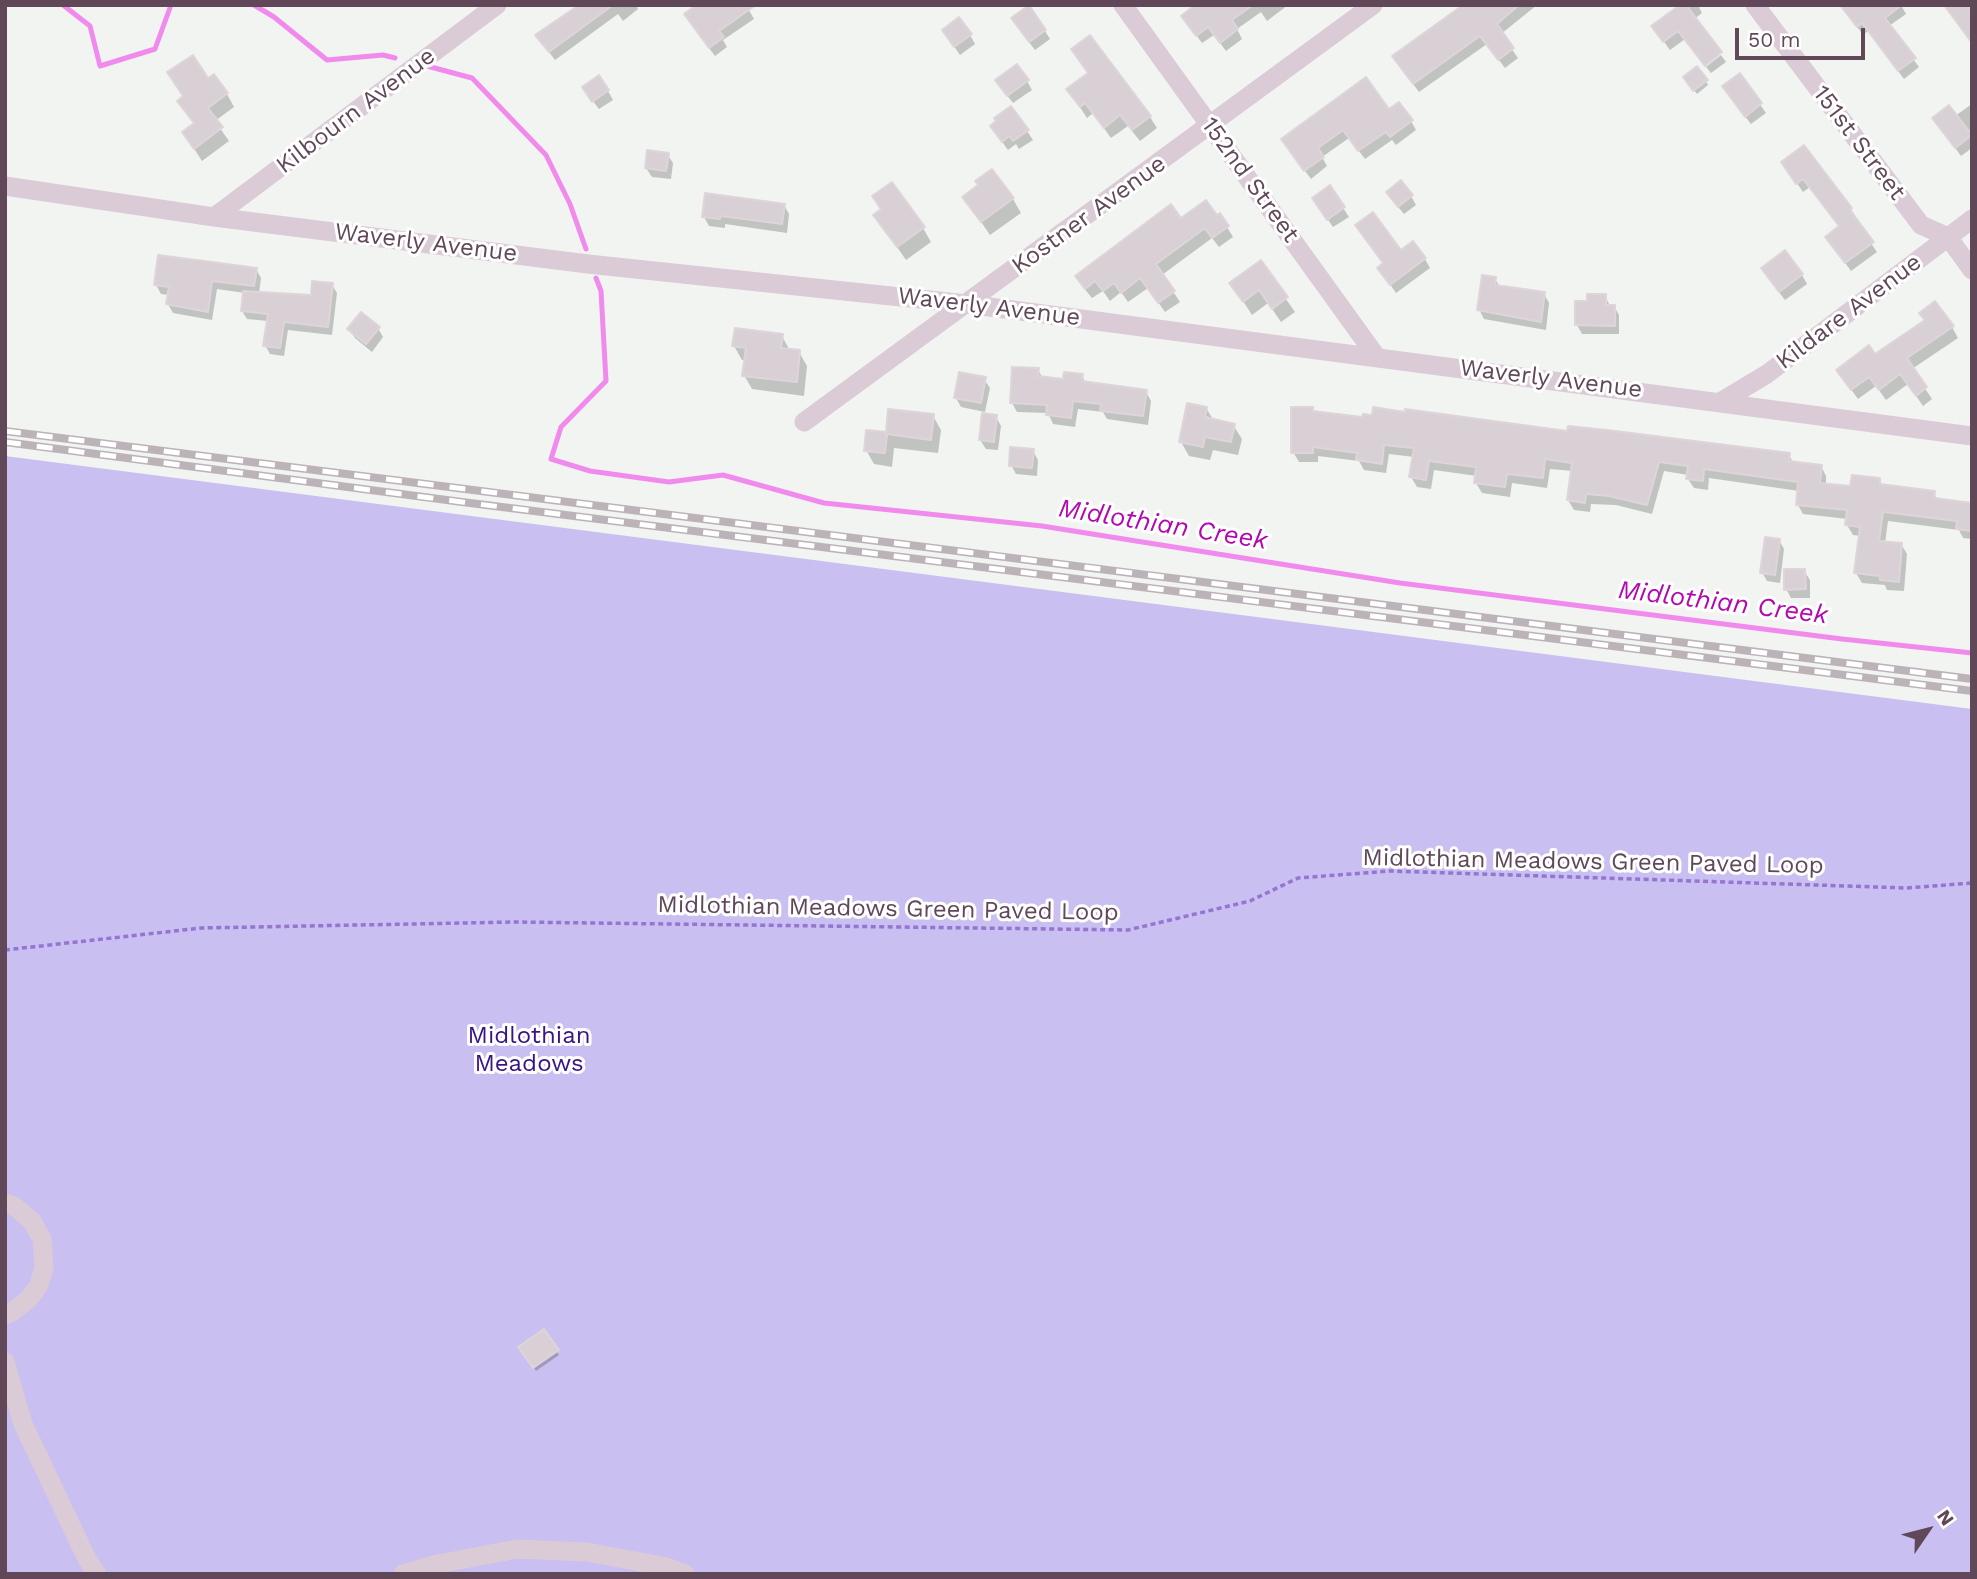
<!DOCTYPE html>
<html>
<head>
<meta charset="utf-8">
<style>
  body { margin:0 }
  #map { position:relative; width:1977px; height:1579px; overflow:hidden; background:#f2f4f1; font-family:"Work Sans",sans-serif }
  canvas { display:block }
  .frame { position:absolute; inset:0; border:7px solid #604859; pointer-events:none }
  .north { position:absolute; left:1893px; top:1495px; width:70px; height:70px; -webkit-text-stroke:5px #fff; paint-order:stroke; rotate:55deg; font-size:19px; font-weight:700; line-height:28px; text-align:center; color:#604859 }
  .north::after { content:''; display:block; margin:auto; width:24px; height:32px; background:#604859; clip-path:polygon(50% 0,100% 100%,50% 72%,0 100%) }
  .scale { position:absolute; left:1735px; top:28px; width:130px; height:32px; box-sizing:border-box; border:4px solid #604859; border-top:0; padding-left:9px; font-size:21px; line-height:24px; white-space:nowrap; color:#604859; -webkit-text-stroke:5px #fff; paint-order:stroke }
</style>
</head>
<body>
<div id="map">
<canvas width="1977" height="1579"></canvas>
<div class="frame"></div>
<div class="north">N</div>
<div class="scale">50 m</div>
</div>
<script>
const context = document.querySelector('canvas').getContext('2d');
context.lineJoin = 'round';
function paint(path, color) { context.fillStyle = color; context.fill(path, 'evenodd'); }
const poly = rows => new Path2D(rows.map(r => 'M' + r).join(''));
function strokePath(path, color, width, dash) { context.strokeStyle = color; context.lineWidth = width; context.lineCap = dash ? 'butt' : 'round'; context.setLineDash(dash || []); context.stroke(path); }
function drawText(font, color, halo, rows, align = 'center') {
  context.font = font + ' "Work Sans",sans-serif'; context.lineWidth = 6; context.setLineDash([]); context.textBaseline = 'middle'; context.strokeStyle = halo; context.fillStyle = color; for (const [text, x, y, turn = 0] of rows) {
    context.save(); context.translate(x, y); context.rotate((+turn || 0) * Math.PI / 180); context.textAlign = isNaN(turn) ? turn : align; if (halo) context.strokeText(text, 0, 0); context.fillText(text, 0, 0); context.restore();
  }
}
paint(poly([
  [5,456,1972,709,1972,1574,5,1574]
]), '#c9bff1');
paint(poly([
  [581,5,636,5,638,9,623,21,618,14,555,60,543,44],
  [746,5,754,19,723,40,727,47,715,56,691,24],
  [1198,5,1288,5,1267,21,1261,12,1237,29,1242,39,1226,51,1214,35,1202,43,1189,25],
  [1465,5,1537,5,1501,34,1518,58,1505,68,1487,44,1419,92,1399,65],
  [1673,5,1698,5,1702,13,1694,19,1685,39,1670,50,1659,35,1677,10],
  [1841,5,1901,5,1906,14,1889,26,1919,67,1904,79,1868,31,1863,35],
  [1018,28,1045,31,1050,39,1035,50],
  [970,35,975,44,960,55,949,39],
  [1721,55,1726,62,1711,73,1706,67],
  [1739,75,1766,113,1751,124,1729,96],
  [208,80,227,94,234,107,215,121,229,141,202,161,184,133,195,125,187,114],
  [1027,81,1032,90,1013,103,1002,89],
  [1687,81,1706,81,1708,85,1697,94],
  [1068,89,1150,117,1157,128,1140,141,1128,126,1111,138,1093,113,1087,118],
  [608,91,613,100,599,109,589,96],
  [1972,104,1972,148,1961,156,1934,119,1955,116],
  [1389,112,1411,121,1416,130,1396,145,1392,140,1365,159,1349,138,1322,157,1327,166,1311,179,1288,148],
  [1027,131,1033,140,1019,149,1016,144,1008,150,997,135],
  [667,154,673,163,671,179,652,177,646,168],
  [1783,163,1851,209,1856,217,1854,219,1877,252,1851,271,1833,246,1841,228,1810,187,1803,192],
  [980,186,1013,199,1021,213,990,235,964,197],
  [1330,188,1349,217,1333,227,1319,207],
  [1411,196,1416,205,1404,214,1393,201],
  [784,205,789,214,787,233,725,224,725,228,709,226,704,217],
  [875,215,923,228,931,242,906,260],
  [1180,221,1227,227,1233,237,1219,247,1212,238,1162,275,1180,302,1165,312,1148,288,1128,302,1121,292,1110,301,1103,291,1092,298,1083,287],
  [1401,252,1425,259,1430,268,1396,293,1385,277],
  [1260,262,1295,312,1281,322,1268,303,1252,315,1232,284],
  [256,269,261,278,259,294,312,297,332,285,337,293,332,335,288,330,284,356,270,354,265,345,268,321,247,319,242,311,245,293,217,289,212,320,173,313,168,304,169,295,161,294,156,285],
  [1802,275,1807,284,1785,300,1768,278],
  [1495,279,1500,287,1544,294,1549,303,1546,330,1484,319,1479,309],
  [1605,296,1610,306,1614,306,1619,315,1619,334,1582,334,1577,325,1589,303],
  [1952,327,1958,338,1912,369,1932,399,1923,406,1908,384,1886,400,1876,386,1858,399,1845,381,1875,356],
  [378,328,383,337,372,352,355,338,349,329],
  [782,336,790,351,799,352,807,366,804,396,752,389,744,375,746,360,742,360,734,346],
  [1038,370,1043,378,1065,381,1082,376,1086,383,1146,392,1151,401,1148,425,1107,419,1103,412,1078,409,1075,427,1053,424,1048,413,1017,412,1012,403],
  [984,379,990,388,985,412,961,407,956,398],
  [1206,408,1214,421,1233,425,1242,439,1238,455,1213,450,1210,460,1189,456,1181,442],
  [1312,409,1315,413,1364,419,1569,433,1789,455,1794,464,1821,466,1826,476,1826,485,1852,488,1879,480,1883,486,1934,493,1938,501,1972,505,1972,539,1963,538,1959,530,1888,521,1885,543,1901,544,1907,554,1904,591,1887,590,1885,585,1862,583,1856,573,1861,536,1853,535,1847,525,1848,519,1803,514,1798,505,1799,491,1709,478,1708,490,1694,488,1688,479,1688,475,1664,471,1652,514,1616,505,1591,504,1590,512,1574,510,1568,500,1573,471,1550,469,1547,488,1512,483,1510,497,1482,493,1476,483,1477,476,1434,470,1431,489,1417,487,1411,477,1414,457,1389,454,1386,473,1364,470,1359,461,1318,456,1318,462,1299,462,1293,452],
  [933,416,941,430,938,453,894,448,892,467,874,464,866,450,868,432,887,434],
  [996,417,1001,426,998,450,986,449,980,440],
  [1033,451,1038,460,1037,476,1016,474,1011,465],
  [1779,540,1784,549,1780,583,1767,581,1762,572],
  [1804,571,1810,580,1810,598,1791,598,1786,589],
  [543,1331,559,1355,536,1371,520,1347]
]), '#0003');
strokePath(poly([
  [63,5,90,26,100,66,155,49,171,5],
  [254,5,274,17,327,60,383,55,395,58],
  [427,66,472,78,546,155,570,204,586,249],
  [596,278,601,291,606,381,561,427,551,459,590,471,669,482,723,475,824,503,1042,526,1400,583,1842,639,1972,653]
]), '#f08bed', 5);
const building = poly([
  [579,5,613,5,549,52,535,35,579,5],
  [696,5,756,5,719,31,724,37,709,48,684,14,696,5],
  [1029,5,1046,30,1029,42,1011,18,1029,5],
  [1195,5,1253,5,1232,20,1238,29,1220,43,1208,27,1196,36,1181,16,1195,5],
  [1463,5,1519,5,1497,24,1514,48,1498,60,1480,36,1413,84,1392,56,1463,5],
  [1680,5,1686,5,1722,52,1705,66,1678,31,1663,42,1651,26,1680,5],
  [1840,5,1902,5,1885,18,1916,58,1898,71,1862,23,1857,27,1840,5],
  [1944,5,1968,5,1972,11,1972,43,1944,5],
  [959,17,972,34,954,47,942,30,959,17],
  [1090,35,1151,116,1132,130,1120,115,1104,128,1085,103,1080,107,1066,89,1088,73,1071,49,1090,35],
  [193,55,208,78,214,74,228,93,208,108,223,127,194,149,182,132,194,123,177,101,183,96,167,72,193,55],
  [1017,64,1029,80,1007,96,995,80,1017,64],
  [1697,66,1708,80,1693,91,1683,77,1697,66],
  [1740,73,1762,103,1745,117,1722,86,1740,73],
  [599,75,609,90,592,102,582,87,599,75],
  [1366,77,1389,109,1399,102,1413,120,1390,137,1386,132,1358,151,1343,130,1318,148,1324,157,1304,171,1281,139,1366,77],
  [1949,105,1972,135,1955,148,1932,118,1949,105],
  [1011,106,1029,130,1013,141,1009,136,1002,142,990,126,996,121,994,118,1011,106],
  [1804,145,1852,208,1850,210,1874,242,1845,263,1825,237,1839,226,1803,179,1796,184,1781,162,1804,145],
  [647,150,669,153,666,171,645,168,647,150],
  [992,169,1014,198,981,222,962,197,978,185,975,181,992,169],
  [1401,180,1413,195,1398,207,1386,192,1401,180],
  [892,182,925,227,897,247,873,215,881,209,872,196,892,182],
  [1330,185,1345,207,1327,220,1312,198,1330,185],
  [705,193,785,204,782,224,721,216,720,219,702,217,705,193],
  [1206,200,1217,215,1220,213,1229,226,1212,238,1205,228,1156,264,1175,291,1158,303,1140,278,1121,293,1114,283,1103,291,1095,281,1085,289,1075,276,1171,204,1181,218,1206,200],
  [1373,212,1401,250,1413,241,1426,258,1390,285,1377,268,1383,263,1355,225,1373,212],
  [1785,250,1803,274,1779,292,1761,268,1785,250],
  [158,255,257,268,254,286,212,281,208,312,166,304,169,287,154,285,158,255],
  [1261,260,1288,297,1272,309,1259,290,1243,302,1229,283,1261,260],
  [1482,275,1496,277,1495,285,1545,292,1541,322,1477,310,1482,275],
  [312,281,333,283,328,327,284,322,280,348,263,346,268,314,241,311,243,291,311,295,312,281],
  [1587,294,1606,294,1606,305,1615,305,1615,326,1575,325,1575,301,1587,301,1587,294],
  [1935,301,1954,326,1907,358,1927,387,1916,396,1900,374,1879,390,1869,377,1851,390,1836,370,1869,345,1875,354,1925,320,1919,313,1935,301],
  [361,312,380,327,366,344,347,329,361,312],
  [735,328,783,334,781,348,800,350,797,382,742,376,746,348,732,346,735,328],
  [1012,367,1039,368,1038,376,1063,379,1064,372,1083,374,1082,381,1147,390,1143,416,1100,411,1101,404,1073,401,1071,418,1046,415,1047,405,1010,403,1012,367],
  [959,372,986,377,981,403,954,398,959,372],
  [1187,403,1207,407,1205,417,1235,424,1231,442,1205,437,1203,447,1179,442,1187,403],
  [1291,407,1313,407,1313,411,1362,417,1363,414,1372,415,1373,407,1405,412,1405,409,1567,431,1568,426,1607,430,1790,453,1789,461,1822,465,1820,483,1850,486,1852,475,1880,478,1880,484,1935,491,1934,498,1972,503,1972,531,1956,529,1957,521,1883,512,1879,541,1902,543,1899,582,1880,580,1880,576,1854,573,1860,527,1845,525,1847,510,1796,505,1798,482,1704,469,1703,481,1686,479,1688,466,1659,462,1647,505,1609,496,1586,494,1585,503,1567,500,1572,463,1545,459,1543,478,1507,474,1505,487,1474,483,1476,467,1429,461,1426,480,1409,477,1414,448,1384,445,1382,464,1356,460,1357,453,1313,447,1313,453,1291,453,1291,407],
  [888,409,934,414,931,440,887,434,885,453,864,451,866,430,886,432,888,409],
  [982,413,997,415,994,442,979,440,982,413],
  [1010,447,1034,449,1032,468,1009,466,1010,447],
  [1765,537,1780,539,1775,575,1760,573,1765,537],
  [1784,569,1805,569,1806,589,1784,590,1784,569],
  [544,1329,559,1350,533,1368,518,1347,544,1329]
]);
paint(building, '#d9d0d5');
strokePath(building, '#ddd5d9', 2);
strokePath(poly([
  [5,950,201,928,516,922,1128,930,1250,901,1298,878,1390,871,1907,888,1972,883]
]), '#9376d1', 3.5, [5, 3.5]);
strokePath(poly([
  [1123,5,1376,356],
  [1755,5,1921,225,1948,237,1972,270],
  [5,186,214,217,588,264,967,304,1972,436],
  [214,217,497,5],
  [1722,401,1767,374,1972,219],
  [804,422,1373,5],
  [5,1203,14,1206,32,1221,42,1239,44,1268,39,1285,29,1299,12,1312,5,1315],
  [5,1362,23,1424,87,1559,97,1574],
  [403,1574,438,1564,517,1549,587,1552,667,1567,685,1574]
]), '#dbcbd6', 19);
const rail = poly([
  [5,431,1972,679],
  [5,442,462,502,1972,691]
]);
strokePath(rail, '#bcb3b8', 8);
strokePath(rail, '#fff', 5, [16]);
drawText('24px', '#604859', '#fff', [
  ["Kilbourn Avenue",356,111,-37],
  ["151st Street",1859,143,53],
  ["152nd Street",1250,180,54],
  ["Kostner Avenue",1089,215,-36],
  ["Waverly Avenue",426,243,7],
  ["Waverly Avenue",989,307,7],
  ["Kildare Avenue",1849,312,-37],
  ["Waverly Avenue",1551,379,7],
  ["Midlothian Meadows Green Paved Loop",1593,862,1],
  ["Midlothian Meadows Green Paved Loop",888,909,1]
]);
drawText('24px', '#381486', '#fff', [
  ["Midlothian",529,1036],
  ["Meadows",529,1064]
]);
drawText('italic 26px', '#b307af', '#fff', [
  ["Midlothian Creek",1163,525,9],
  ["Midlothian Creek",1723,603,7]
]);
</script>
</body>
</html>
